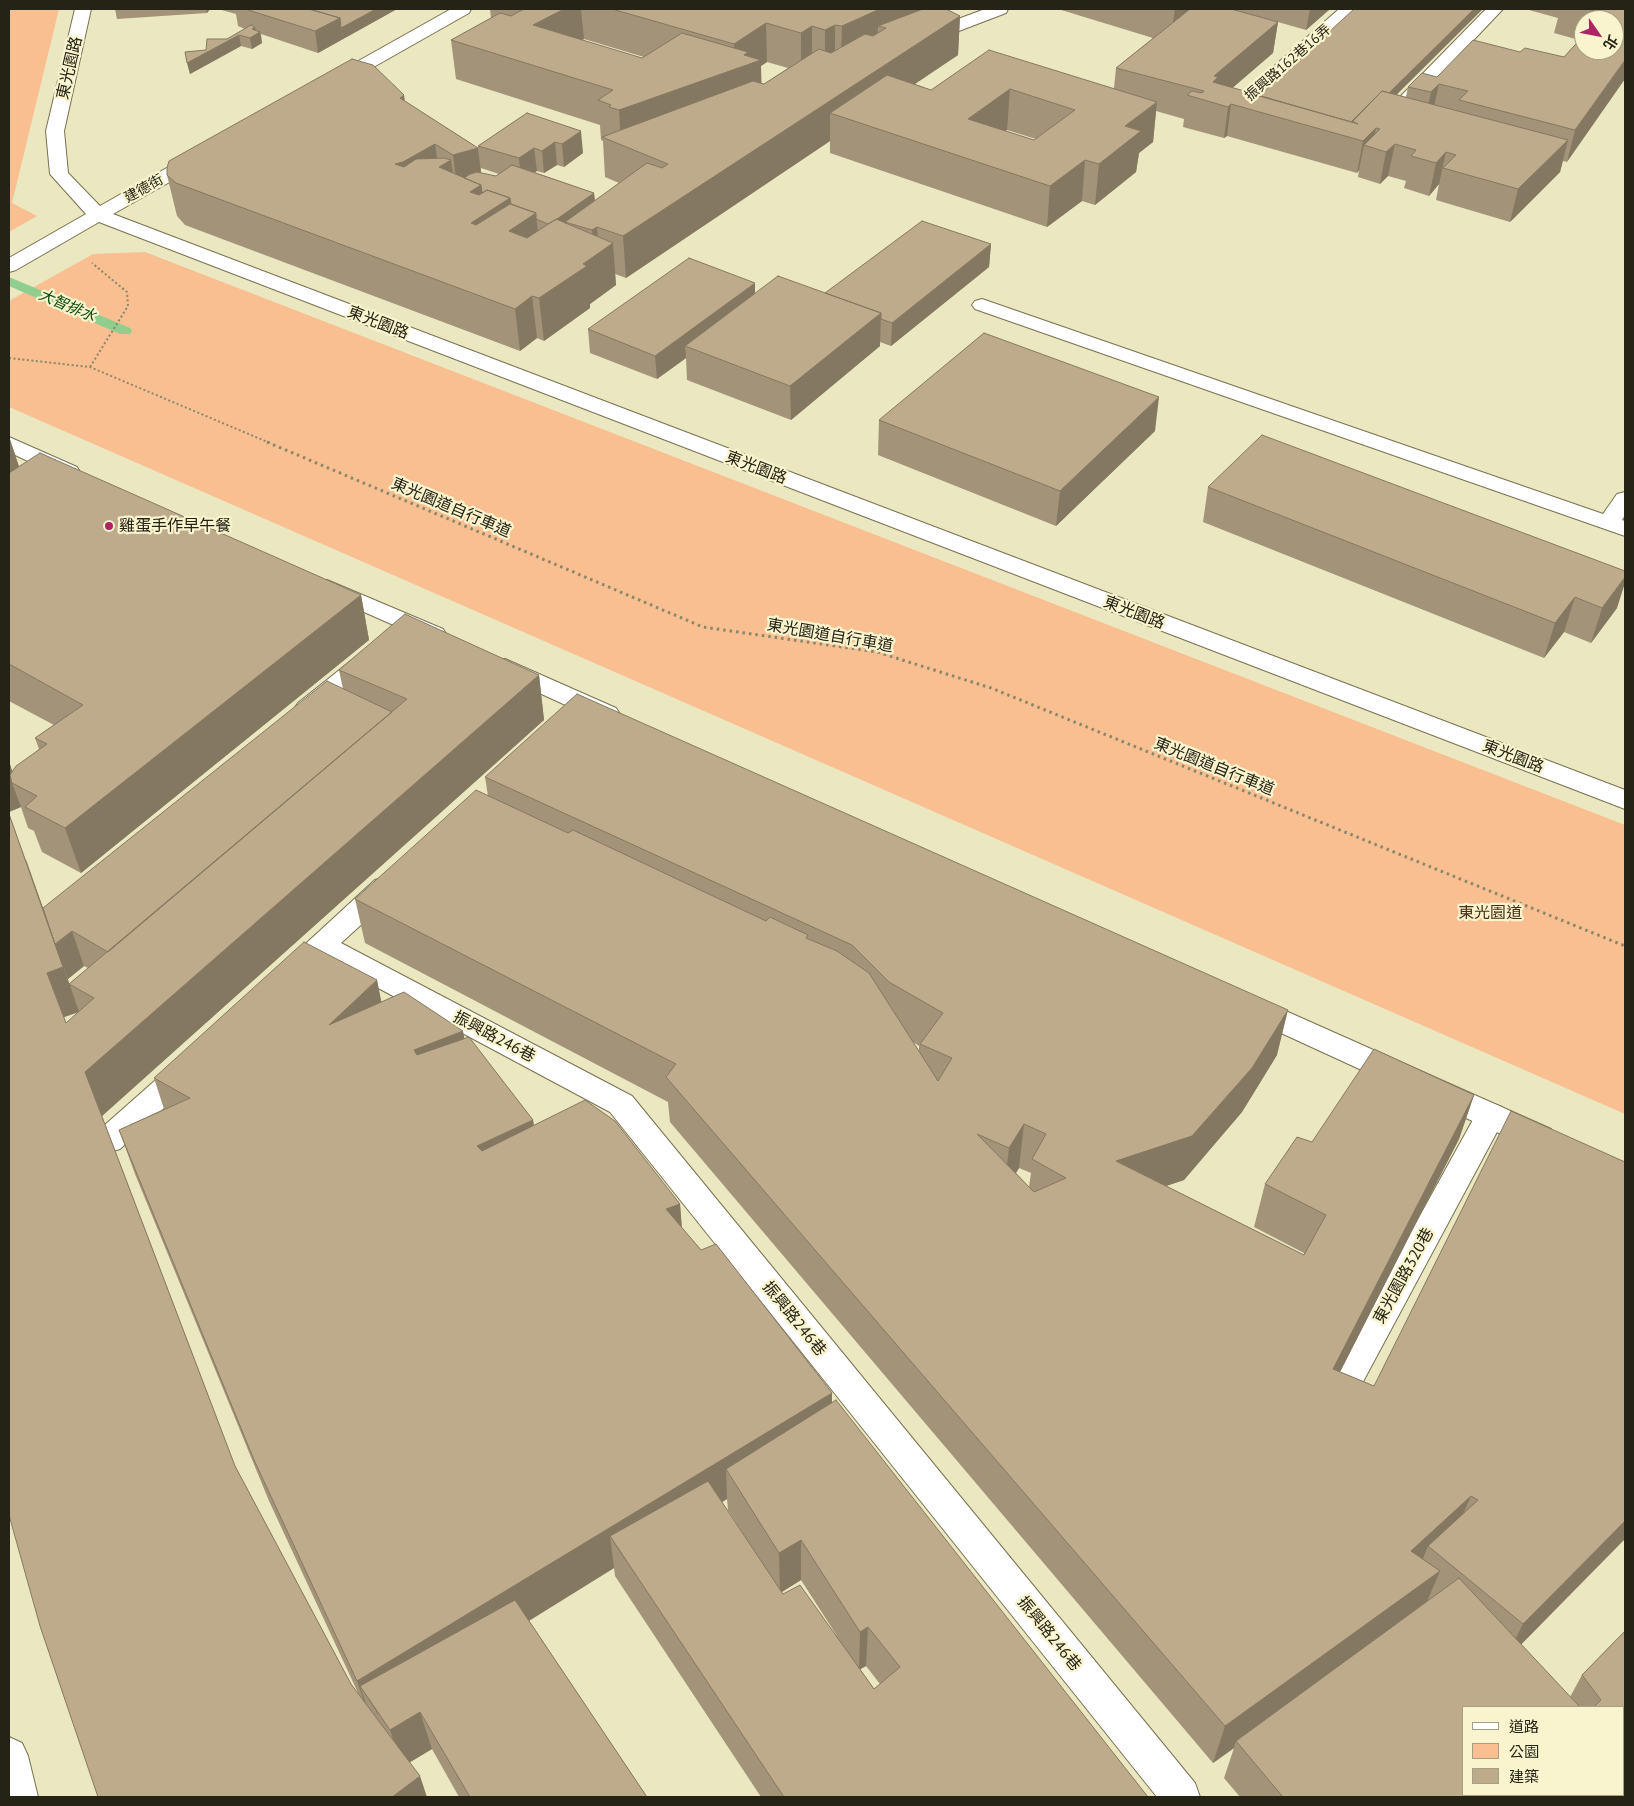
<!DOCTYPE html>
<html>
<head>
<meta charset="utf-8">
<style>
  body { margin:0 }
  #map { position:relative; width:1634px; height:1806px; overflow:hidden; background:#ebe7c1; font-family:"PT Sans","Noto Sans TC",sans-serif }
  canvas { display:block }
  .frame { position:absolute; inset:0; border:10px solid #242315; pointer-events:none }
  .legend { position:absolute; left:1462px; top:1706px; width:162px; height:90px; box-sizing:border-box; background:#f9f4ce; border:1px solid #a4a084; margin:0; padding:6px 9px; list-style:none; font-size:15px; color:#242315 }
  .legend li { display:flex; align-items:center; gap:10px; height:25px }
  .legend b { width:25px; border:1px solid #a4a084 }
  .north { position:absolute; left:1574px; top:10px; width:50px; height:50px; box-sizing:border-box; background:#f9f4ce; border:1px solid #a4a084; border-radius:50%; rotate:123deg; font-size:14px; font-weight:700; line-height:20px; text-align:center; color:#242315 }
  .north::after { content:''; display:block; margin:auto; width:18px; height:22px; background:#ad2465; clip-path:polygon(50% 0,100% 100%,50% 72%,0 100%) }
</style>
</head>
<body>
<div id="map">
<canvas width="1634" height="1806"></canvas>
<div class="frame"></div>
<ul class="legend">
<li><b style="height:6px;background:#fff"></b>道路</li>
<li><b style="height:14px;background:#fabf90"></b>公園</li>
<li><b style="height:14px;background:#beab8b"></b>建築</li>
</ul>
<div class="north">北</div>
</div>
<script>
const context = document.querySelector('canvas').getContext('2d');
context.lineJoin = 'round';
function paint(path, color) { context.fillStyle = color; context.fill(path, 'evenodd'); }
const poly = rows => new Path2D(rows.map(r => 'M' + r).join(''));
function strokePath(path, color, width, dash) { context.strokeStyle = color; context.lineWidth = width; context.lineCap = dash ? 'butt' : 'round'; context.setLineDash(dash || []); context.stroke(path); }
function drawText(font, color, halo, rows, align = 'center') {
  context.font = font + ' "PT Sans","Noto Sans TC",sans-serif'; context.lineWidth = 4.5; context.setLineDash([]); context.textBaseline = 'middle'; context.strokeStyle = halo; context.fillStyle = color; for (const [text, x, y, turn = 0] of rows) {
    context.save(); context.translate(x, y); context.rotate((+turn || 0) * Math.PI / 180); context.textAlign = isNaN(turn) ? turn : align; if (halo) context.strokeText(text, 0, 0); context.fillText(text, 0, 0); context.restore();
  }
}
paint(poly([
  [9,9,59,9,12,203,37,216,9,232],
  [145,252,1625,825,1625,1114,9,407,9,301,93,254]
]), '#fabf90');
paint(poly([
  [9,277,130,328,132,331,130,334,120,334,9,286,9,277]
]), '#90ce8e');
const lane = poly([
  [985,9,1008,9,1006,13,930,42,918,42,915,38,918,34,985,9],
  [1339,9,1357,9,1233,121,1227,122,1221,121,1218,117,1221,113,1339,9],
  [1486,9,1503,9,1410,107,1404,108,1398,107,1395,103,1398,99,1486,9],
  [982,299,1603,514,1617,494,1625,492,1625,515,1622,520,1625,521,1625,536,975,309,972,305,975,301,982,299],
  [371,650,380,652,383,658,380,664,316,715,307,717,298,715,294,709,298,703,362,652,371,650],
  [385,877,395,880,399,887,395,894,341,943,632,1096,1195,1783,1200,1797,1157,1797,610,1112,324,959,320,963,310,966,300,963,296,956,300,949,375,880,385,877],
  [186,1059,196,1062,201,1070,196,1078,120,1149,109,1152,98,1149,94,1140,98,1131,176,1062,186,1059],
  [1491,1103,1502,1107,1506,1115,1343,1419,1331,1424,1319,1419,1314,1409,1319,1399,1480,1107,1491,1103],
  [9,1737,22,1743,28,1756,38,1797,9,1797,9,1737]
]);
const street = poly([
  [75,9,91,9,64,131,68,173,100,206,193,153,200,151,207,153,209,157,207,161,113,214,1625,790,1625,809,99,222,16,270,9,272,9,258,86,214,50,174,46,131,75,9],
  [451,9,471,9,469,13,340,86,334,87,328,86,325,82,328,78,451,9],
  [9,437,77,467,80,472,77,477,69,479,61,477,9,452,9,437],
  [327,580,443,629,446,634,443,639,434,642,425,639,319,592,315,587,319,582,327,580],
  [505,659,616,708,620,714,616,720,607,722,598,720,496,673,493,667,496,661,505,659],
  [1252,996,1551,1129,1555,1138,1551,1147,1540,1150,1529,1147,1242,1015,1238,1007,1242,999,1252,996]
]);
strokePath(lane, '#767250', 2);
strokePath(street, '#767250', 2);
strokePath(poly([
  [9,358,90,367,270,443],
  [90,367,128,306,127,292,92,263]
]), '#88866c', 2, [2, 2.5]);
strokePath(poly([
  [267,442,703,627,877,652,991,688,1625,946]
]), '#88866c', 3, [2.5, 4]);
paint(lane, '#fff');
paint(street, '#fff');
paint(poly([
  [115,9,210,9,207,13,117,19],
  [218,9,397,9,318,53,261,34,262,43,252,49,241,46,190,74,185,52,206,50,245,29,238,26,236,14],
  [490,9,946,9,960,16,958,55,915,84,931,90,1114,88,1116,68,1153,38,1058,9,1330,9,1306,30,1278,22,1273,53,1232,88,1259,96,1396,94,1406,97,1408,87,1520,52,1564,57,1579,40,1554,33,1558,18,1529,10,1529,9,1625,9,1567,162,1563,161,1560,172,1510,222,1436,200,1439,184,1429,196,1404,188,1406,181,1388,176,1380,184,1358,177,1359,170,1357,173,1227,136,1224,138,1183,127,1184,119,1156,111,1153,142,1139,153,1136,172,1095,205,1082,201,1047,227,830,153,830,141,626,278,615,274,616,285,590,304,590,308,544,341,537,338,520,351,185,225,177,216,167,175,405,101,478,148,478,146,527,113,583,153,564,167,557,165,544,173,537,171,534,172,594,193,595,201,619,183,605,177,603,141,601,140,600,125,456,79,451,40,491,18],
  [1584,20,1614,20,1584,50],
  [584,39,644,57,642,58,581,40],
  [767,62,788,68,764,84,761,83,761,66],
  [1007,130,1036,139,1034,140,1005,131],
  [481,168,499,174,496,176,481,173],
  [991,244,989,267,891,346,880,342,880,346,791,420,687,380,686,358,657,379,590,353,588,329,755,293,825,293],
  [879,420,1155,431,1056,526,878,455],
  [9,438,19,467,361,595,369,640,81,873,42,852,34,831,28,828,21,807,9,812,9,761,12,772,39,749,35,738,54,725,9,701],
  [1208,487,1617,608,1591,643,1564,632,1544,658,1203,522],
  [339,670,539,675,544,720,102,1116,235,1466,351,1684,359,1695,269,1501,135,1174,119,1130,164,1109,154,1078,377,980,381,1002,464,1039,533,1120,534,1126,680,1204,682,1228,832,1402,1148,1797,761,1797,615,1576,614,1568,529,1621,647,1797,459,1797,432,1749,410,1762,98,1797,26,859,43,908,343,689],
  [59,953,68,979,84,966,88,968,69,984],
  [79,1012,66,1023,64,1017],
  [727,1499,728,1510,747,1540,722,1502],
  [801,1580,837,1636,783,1594,782,1592],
  [866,1666,880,1684,874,1689,860,1669],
  [485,777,1277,1055,1242,1112,1184,1180,1166,1186,1304,1255,1304,1253,1254,1227,1265,1184,1312,1142,1474,1095,1459,1139,1340,1372,1374,1386,1625,1162,1521,1644,1570,1697,1582,1675,1625,1631,1625,1797,1240,1797,1224,1778,1234,1748,1213,1763,670,1122,668,1102,365,943,355,899,488,796],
  [913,1042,919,1046,919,1051],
  [1019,1168,1031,1173,1029,1187,1016,1173],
  [1463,1707,1623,1707,1463,1795]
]), '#a39378');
paint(poly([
  [206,9,210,9,207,13],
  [376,9,397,9,343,39,341,28],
  [564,9,581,9,584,39,537,64,533,25],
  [880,9,946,9,878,26,877,49,841,65,842,26],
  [1175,9,1213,9,1170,44],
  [1310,9,1330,9,1306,30],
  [1474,9,1483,9,1357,134,1358,123],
  [960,16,958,55,858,122,830,113,830,141,626,278,623,236],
  [340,18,343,39,318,53,315,31],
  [1278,22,1273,53,1215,103,1210,102,1214,76],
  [766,23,767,62,761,66,762,100,621,144,619,110,735,69,734,44],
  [835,25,835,64,825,69,825,30],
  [812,26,812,65,801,72,801,33],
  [255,27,257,34,260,32,262,43,252,49,250,38,252,29],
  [239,35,241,46,190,74,187,63],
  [1625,60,1625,79,1567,162,1575,130],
  [1439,84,1432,115,1424,124,1431,92],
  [1010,89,1007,130,967,158,968,119],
  [404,95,410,135,400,98],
  [1157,102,1153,142,1139,153,1136,172,1095,205,1099,164,1125,126],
  [1231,104,1227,136,1224,138,1228,107],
  [1376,128,1372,148,1364,145,1359,170,1357,173,1363,141],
  [581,131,583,153,564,167,562,144],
  [1568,140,1560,172,1510,222,1518,189],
  [555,142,557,165,544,173,542,151],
  [435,144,441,185,395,164],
  [1395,144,1388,176,1380,184,1386,152],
  [478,148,483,189,510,198,536,213,540,255,471,223,458,196,453,155],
  [534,148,537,171,521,181,519,158],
  [1446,152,1439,184,1429,196,1436,163],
  [451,160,457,201,439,167],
  [1085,160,1082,201,1047,227,1050,186],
  [594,193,596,215,565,222,567,236,549,224],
  [597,227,599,253,613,243,616,285,590,304,590,308,544,341,539,298,594,256,592,230],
  [991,244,989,267,891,346,892,323],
  [755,283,755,306,685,346,686,358,657,379,655,356],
  [532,296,537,338,520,351,515,309],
  [881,313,880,346,791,420,790,386],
  [1159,397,1155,431,1056,526,1060,491],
  [10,439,24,482,9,492,9,440],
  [1625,577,1625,583,1617,608,1591,643,1602,608],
  [361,595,369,640,81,873,65,828],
  [1575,597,1564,632,1544,658,1555,623],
  [539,675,544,720,102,1116,85,1072],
  [9,761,17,785,12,783,21,807,9,812],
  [9,814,56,944,72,931,84,966,68,979,59,953,79,1012,64,1017,47,973],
  [377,980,386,1025,329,1025],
  [1288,1010,1277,1055,1242,1112,1184,1180,1109,1205,1116,1161],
  [463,1031,471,1075,423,1095,414,1050],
  [1474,1095,1459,1139,1320,1411,1333,1369],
  [533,1120,539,1164,485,1190,477,1146],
  [1024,1124,1019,1168,1004,1192,1009,1148],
  [680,1204,683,1247,666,1209],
  [832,1393,832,1435,726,1469,727,1499,626,1561,610,1536,614,1568,378,1714,360,1686,371,1718,370,1719,357,1681],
  [1471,1496,1453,1537,1428,1546,1419,1568,1411,1551],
  [1625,1521,1625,1539,1503,1663,1523,1624],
  [801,1540,801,1580,780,1593,779,1553],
  [1440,1571,1423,1611,1236,1741,1234,1748,1213,1763,1225,1726],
  [868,1627,866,1666,859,1670,860,1632],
  [420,1712,432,1749,402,1767,390,1730],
  [420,1776,427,1797,392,1797]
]), '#857861');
const building = poly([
  [245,9,309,9,340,18,315,31,245,9],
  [309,9,376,9,341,28,340,18,309,9],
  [524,9,564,9,533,25,642,58,682,33,748,52,744,55,761,60,619,110,609,107,611,105,598,100,613,90,451,40,500,13,511,16,524,9],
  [612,9,880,9,842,26,835,25,825,30,812,26,801,33,766,23,734,44,612,9],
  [923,9,946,9,960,16,623,236,597,227,592,230,565,222,647,163,662,168,668,164,602,137,753,81,764,84,819,49,831,53,865,34,873,36,886,28,878,26,923,9],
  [1190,9,1231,9,1278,22,1214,76,1218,77,1213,82,1358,124,1352,121,1382,91,1568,140,1518,189,1443,168,1456,155,1446,152,1436,163,1411,156,1416,150,1395,144,1386,152,1364,145,1380,129,1376,128,1363,141,1231,104,1228,107,1187,95,1192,91,1202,93,1204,91,1116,68,1190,9],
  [1354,9,1474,9,1389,93,1382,91,1352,122,1259,96,1354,9],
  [1587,9,1625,9,1625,60,1575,130,1459,100,1468,91,1439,84,1431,92,1408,87,1422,73,1437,77,1473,40,1520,52,1525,48,1564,57,1584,35,1584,50,1614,50,1614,20,1597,20,1604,13,1587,9],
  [251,25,255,27,252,29,260,32,250,38,239,35,187,63,185,52,206,50,207,39,227,39,251,25],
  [989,50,1157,102,1125,126,1141,131,1099,164,1085,160,1050,186,830,113,887,75,931,90,989,50],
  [1010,89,1075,110,1034,140,968,119,1010,89],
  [352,59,373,65,404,95,400,98,478,148,453,155,435,144,403,162,395,164,404,167,416,159,444,158,451,160,439,167,481,185,470,192,479,195,487,190,510,198,471,223,476,225,510,204,536,213,509,231,527,238,556,219,613,243,583,264,587,266,539,298,532,296,515,309,176,183,167,175,167,168,169,161,352,59],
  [527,113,581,131,562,144,555,142,542,151,534,148,519,158,478,146,527,113],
  [512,165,594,193,557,219,548,224,536,219,536,213,511,204,510,198,487,190,482,193,481,185,464,178,470,174,477,172,496,176,512,165],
  [922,221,991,244,892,323,881,319,881,313,825,293,922,221],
  [689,258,755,283,655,356,588,329,689,258],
  [778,276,881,313,790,386,685,346,778,276],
  [984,333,1159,397,1060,491,879,420,984,333],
  [1262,435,1625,571,1625,577,1602,608,1575,597,1555,623,1208,487,1262,435],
  [40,453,361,595,65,828,25,807,37,796,12,783,10,775,16,766,47,744,35,738,83,705,9,664,9,473,40,453],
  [405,614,539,675,85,1072,235,1466,351,1684,420,1776,392,1797,98,1797,40,1626,9,1515,9,814,63,967,47,973,66,1023,94,998,69,984,407,699,339,670,405,614],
  [327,681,392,712,108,952,72,931,55,944,43,908,327,681],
  [577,694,1288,1010,1252,1068,1192,1136,1116,1161,1304,1255,1326,1215,1265,1184,1297,1137,1312,1142,1374,1049,1474,1095,1333,1369,1374,1386,1511,1111,1625,1162,1625,1521,1523,1624,1428,1546,1478,1500,1471,1496,1411,1551,1440,1571,1225,1726,666,1077,676,1064,355,899,476,790,568,833,573,830,766,921,770,917,808,935,806,938,837,951,869,973,938,1081,952,1058,920,1044,943,1013,889,982,852,945,485,777,577,694],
  [1024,1124,1046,1134,1032,1159,1066,1178,1034,1192,977,1134,1009,1148,1024,1124],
  [304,942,377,980,329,1025,404,992,463,1031,414,1050,417,1055,469,1037,533,1120,477,1146,482,1151,585,1100,615,1121,680,1204,666,1209,701,1250,716,1244,832,1393,357,1681,254,1460,119,1130,190,1098,154,1078,304,942],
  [836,1400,1148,1797,784,1797,610,1536,708,1481,783,1594,800,1585,874,1689,900,1667,868,1627,860,1632,801,1540,779,1553,726,1469,836,1400],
  [1459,1578,1580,1707,1463,1707,1463,1795,1623,1795,1623,1707,1594,1707,1601,1700,1582,1675,1625,1631,1625,1797,1283,1797,1236,1741,1459,1578],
  [515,1600,647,1797,470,1797,420,1712,390,1730,360,1686,515,1600]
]);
paint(building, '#beab8b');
strokePath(building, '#857861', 1);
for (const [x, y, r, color] of [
  [109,526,5,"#ad2465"]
]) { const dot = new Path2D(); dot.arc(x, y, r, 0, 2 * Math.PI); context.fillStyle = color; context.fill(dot); strokePath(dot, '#f9f4ce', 2); }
drawText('14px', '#242315', '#f9f4ce', [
  ["振興路162巷16弄",1288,63,-41],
  ["建德街",144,189,-29]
]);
drawText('italic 15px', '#094c0e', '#f9f4ce', [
  ["大智排水",67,306,23]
]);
drawText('16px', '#242315', '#f9f4ce', [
  ["東光園路",70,68,-77],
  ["東光園路",378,323,21],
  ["東光園路",756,468,21],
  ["東光園道自行車道",451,508,23],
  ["東光園路",1134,613,21],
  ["東光園道自行車道",830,636,10],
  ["東光園路",1513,757,21],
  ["東光園道自行車道",1214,767,22],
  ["振興路246巷",494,1037,28],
  ["東光園路320巷",1404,1276,-61],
  ["振興路246巷",794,1319,51],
  ["振興路246巷",1049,1634,51]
]);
drawText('16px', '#242315', '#f9f4ce', [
  ["雞蛋手作早午餐",119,526]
], 'left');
drawText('16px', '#492d14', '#f9f4ce', [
  ["東光園道",1490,913]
]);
</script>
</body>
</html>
